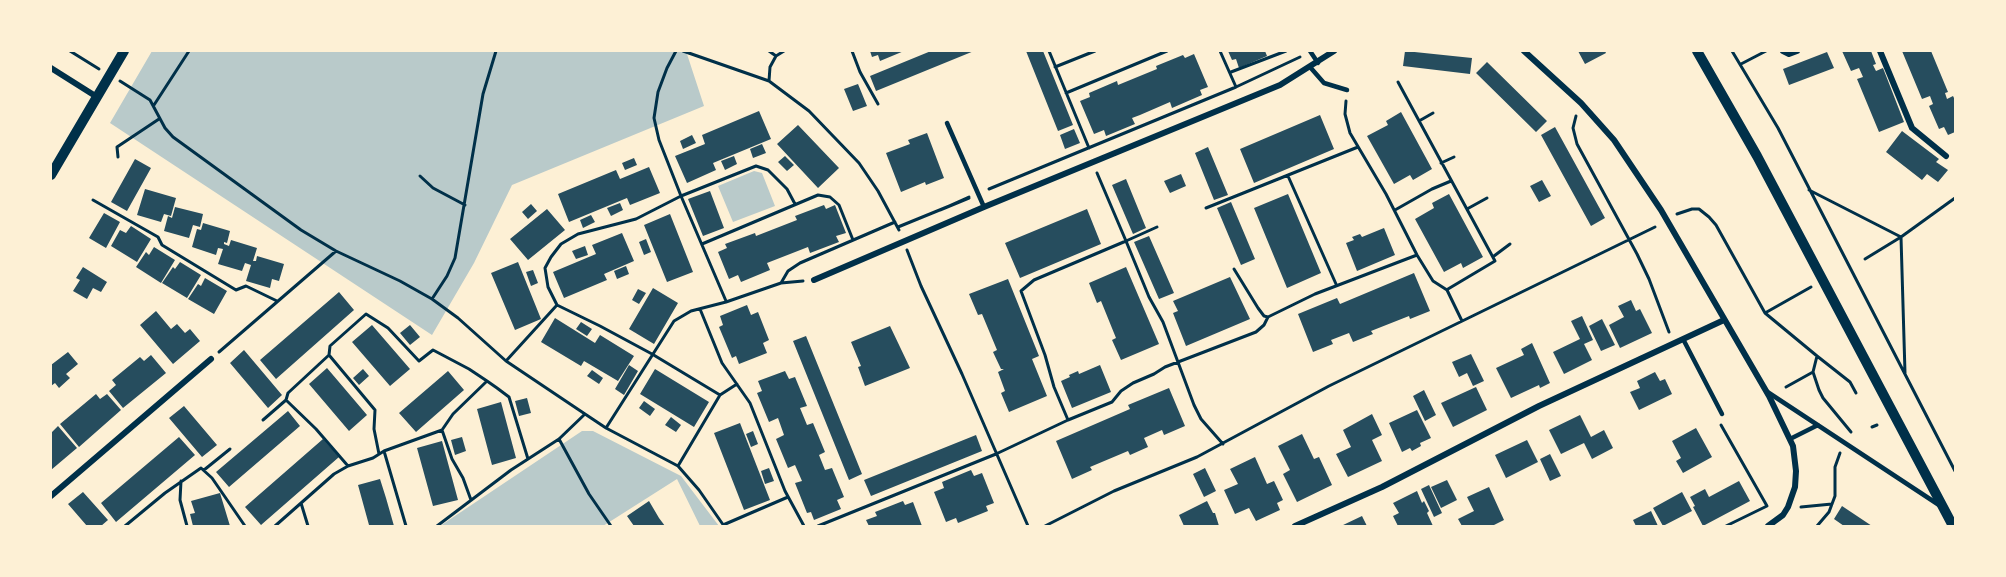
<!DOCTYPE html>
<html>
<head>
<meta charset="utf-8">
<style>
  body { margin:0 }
  #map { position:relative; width:2006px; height:577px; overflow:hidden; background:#fdf0d5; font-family:Signika,sans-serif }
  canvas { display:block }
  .frame { position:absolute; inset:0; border:52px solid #fdf0d5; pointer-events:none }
</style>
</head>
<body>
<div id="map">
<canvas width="2006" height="577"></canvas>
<div class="frame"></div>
</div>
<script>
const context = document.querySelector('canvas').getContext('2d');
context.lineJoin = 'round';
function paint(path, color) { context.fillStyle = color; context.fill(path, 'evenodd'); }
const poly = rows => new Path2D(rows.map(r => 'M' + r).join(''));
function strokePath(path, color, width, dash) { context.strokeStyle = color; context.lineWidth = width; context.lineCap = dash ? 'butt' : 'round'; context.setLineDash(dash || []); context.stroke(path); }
paint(poly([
  [152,51,686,51,704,106,512,185,474,263,432,335,110,123],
  [754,171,762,173,775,206,733,222,718,186],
  [582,431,593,431,681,476,719,526,700,526,677,479,603,526,440,526]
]), '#b9caca');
paint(poly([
  [870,51,904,51,880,61,878,55,872,57],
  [931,51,974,51,876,91,870,76],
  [1026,51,1043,51,1073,125,1058,131],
  [1228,51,1265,51,1267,56,1239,68,1236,59,1232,60],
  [1405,51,1472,58,1470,74,1403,66],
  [1578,51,1605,51,1606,53,1585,64],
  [1842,51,1871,51,1876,64,1873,65,1876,71,1883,68,1904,122,1879,132,1857,79,1863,77,1859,68,1851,71],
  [1902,51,1931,51,1948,92,1945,93,1947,99,1953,96,1955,100,1955,132,1948,135,1944,127,1939,129,1929,106,1933,104,1930,96,1922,99],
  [1827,52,1834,68,1789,85,1783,69],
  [1194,54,1208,87,1200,90,1202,95,1172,108,1170,102,1140,115,1132,118,1135,124,1106,136,1104,130,1094,134,1080,101,1090,97,1089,93,1117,81,1118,85,1157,69,1156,66,1183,55,1185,58],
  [1487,62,1547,121,1536,132,1476,73],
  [858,84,867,106,853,111,844,89],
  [759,111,771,139,713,163,716,170,687,183,675,156,705,144,702,135],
  [1401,112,1432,169,1413,180,1410,175,1394,184,1367,136,1388,125,1386,121],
  [1320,115,1334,149,1254,183,1240,149],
  [798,125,839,168,818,188,777,144],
  [1555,127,1605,218,1591,226,1541,135],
  [1074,129,1080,143,1065,149,1060,135],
  [1902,131,1939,159,1936,162,1948,170,1938,182,1927,174,1922,180,1886,152],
  [927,133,944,178,926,185,925,182,901,192,886,153,910,144,908,140],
  [692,135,696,143,683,149,680,141],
  [762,144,766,153,753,158,750,149],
  [1208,147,1228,195,1214,200,1195,153],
  [734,156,737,164,725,170,721,161],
  [785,156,794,165,787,171,778,162],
  [634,158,637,165,625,170,622,163],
  [135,159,151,168,127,211,111,202],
  [649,167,660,193,630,205,627,198,569,222,558,194,616,170,620,179],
  [1181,174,1186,186,1170,193,1164,181],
  [1126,179,1146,228,1133,234,1112,185],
  [1542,180,1551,196,1539,202,1530,186],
  [145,189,176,198,171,216,164,214,161,222,137,215],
  [710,191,724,228,703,236,688,199],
  [1288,194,1321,273,1287,288,1254,208],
  [1449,194,1483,257,1463,268,1461,263,1444,272,1415,219,1434,208,1432,203],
  [1231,202,1255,259,1241,265,1217,208],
  [620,203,623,210,611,216,607,208],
  [531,204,537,211,528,219,522,212],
  [824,205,826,209,835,205,846,233,836,236,839,242,810,253,808,247,767,263,770,270,741,282,738,275,729,279,718,252,727,248,725,244,755,233,756,236,797,220,795,216],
  [175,207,203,214,200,227,193,225,189,238,164,231,168,216,172,218],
  [547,209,565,230,528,260,510,239],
  [1087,209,1101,244,1020,278,1005,243],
  [104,213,120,222,106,248,89,238],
  [670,214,693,272,667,282,644,225],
  [591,215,595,222,583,228,580,220],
  [203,223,230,231,227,243,224,242,224,244,229,246,231,240,257,248,253,261,256,261,257,256,284,264,279,281,272,279,270,288,246,281,251,265,245,263,242,271,218,264,223,249,218,248,216,255,192,247,197,229,201,230],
  [131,226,151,239,137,262,111,246,120,230,126,233],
  [1384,228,1395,255,1357,271,1346,243,1354,240,1352,237,1360,234,1362,237],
  [622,233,634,261,604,274,607,280,564,298,553,272,596,254,592,245],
  [1149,236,1174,293,1159,299,1134,242],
  [646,239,651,252,644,255,639,242],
  [585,246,588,255,576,259,572,251],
  [154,247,175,260,161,283,136,267,146,252,149,255],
  [180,262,201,275,187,298,162,283,173,267,175,269],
  [518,262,541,319,515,330,491,273],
  [626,266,629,274,617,279,614,271],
  [83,267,107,282,101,292,93,288,87,299,73,291,80,280,76,278],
  [1126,267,1159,344,1121,360,1112,340,1116,338,1101,301,1097,303,1089,283],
  [533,270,538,283,531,286,526,272],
  [1414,273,1430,311,1410,319,1409,316,1371,331,1373,334,1353,342,1349,333,1331,340,1333,344,1313,352,1298,314,1337,298,1340,304],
  [1230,277,1250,319,1186,346,1173,313,1178,311,1173,301],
  [205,278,227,291,214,314,188,299,198,284,201,286],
  [1008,279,1039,356,1032,359,1047,396,1009,412,1001,393,1005,391,998,372,1004,369,1001,369,993,352,997,350,982,314,978,315,969,294],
  [653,288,678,303,654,344,629,329],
  [638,289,646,293,639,304,632,300],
  [339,292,354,310,276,379,260,360],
  [1631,300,1636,311,1640,309,1652,333,1620,348,1609,325,1624,317,1618,306],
  [747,305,751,315,758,312,769,340,763,343,767,353,739,364,736,356,732,358,719,327,723,325,720,316],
  [156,311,171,329,177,324,185,333,190,329,200,341,173,364,140,325],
  [1582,316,1593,340,1584,344,1592,360,1564,374,1553,352,1580,339,1571,321],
  [555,318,595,343,600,335,634,356,618,381,584,361,581,366,541,342],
  [1602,319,1615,345,1601,351,1589,326],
  [581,322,592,329,587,336,576,329],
  [372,325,410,369,390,386,352,342],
  [410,325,420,337,410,345,400,333],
  [890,326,910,368,865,386,858,367,861,366,851,342],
  [806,336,862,474,849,480,793,341],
  [1532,343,1550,383,1540,388,1539,385,1511,398,1496,368,1524,355,1521,349],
  [244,350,282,395,268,408,230,363],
  [68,352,78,364,66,374,70,378,59,388,55,383,51,386,51,365],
  [1471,354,1484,381,1473,386,1467,373,1459,377,1452,362],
  [151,355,166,373,123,408,109,391,116,385,112,380,140,357,144,361],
  [629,365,638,371,624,395,615,389],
  [1100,365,1111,392,1072,408,1061,381,1070,377,1069,375,1078,371,1079,374],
  [327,368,367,415,349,431,309,384],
  [363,369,369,376,359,385,353,378],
  [655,369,709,402,694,427,640,394],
  [592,370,603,378,599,384,587,376],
  [448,371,464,390,416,432,399,413],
  [785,371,789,379,795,377,807,406,800,408,807,425,813,423,825,452,819,455,825,470,832,468,844,497,837,500,841,509,814,520,811,512,807,513,795,483,802,481,795,465,788,468,776,439,784,435,778,418,769,422,757,393,762,391,758,381],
  [1655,372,1660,381,1665,379,1672,394,1639,410,1630,392,1640,388,1637,381],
  [1476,387,1487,410,1453,427,1441,403],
  [1169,388,1185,426,1164,435,1162,430,1144,438,1148,447,1130,455,1128,451,1090,467,1092,470,1072,479,1056,441,1130,409,1128,405],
  [1424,390,1436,415,1425,421,1413,396],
  [96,394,100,399,107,394,121,410,79,447,60,424],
  [527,398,531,413,519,416,515,401],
  [644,401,655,409,650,416,639,408],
  [501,402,516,458,492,465,477,409],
  [184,406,217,445,202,457,169,418],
  [1417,410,1431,438,1420,443,1421,446,1412,451,1410,448,1402,452,1389,423],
  [288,411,300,426,229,487,216,472],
  [1372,414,1382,435,1372,440,1382,461,1348,477,1336,454,1351,447,1343,430],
  [1580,415,1591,437,1604,430,1613,448,1592,459,1584,443,1561,454,1549,430],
  [671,417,681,425,676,432,665,425],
  [740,423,770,500,744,510,714,433],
  [58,426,77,448,51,470,51,433],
  [1696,428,1712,457,1683,473,1676,461,1681,458,1672,441],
  [753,431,758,444,751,447,746,434],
  [1302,434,1314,459,1319,457,1332,485,1297,502,1283,474,1290,470,1278,446],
  [976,435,982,451,871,496,864,480],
  [179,437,195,455,116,522,101,503],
  [462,437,466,451,455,455,451,440],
  [323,439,339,457,261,525,245,507],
  [1527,440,1538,462,1506,478,1495,455],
  [442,441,458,500,433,506,417,448],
  [1550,454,1561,476,1550,481,1540,459],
  [1255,457,1267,484,1274,481,1283,500,1277,503,1280,510,1256,521,1249,508,1235,514,1224,490,1238,484,1230,469],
  [769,468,774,481,765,484,761,471],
  [1205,468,1216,491,1204,497,1193,474],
  [971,470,974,476,982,473,994,503,986,506,988,511,958,523,956,518,946,522,934,492,944,488,942,482],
  [380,479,386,498,394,526,369,525,358,485],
  [1447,480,1457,500,1441,508,1431,487],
  [1739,481,1750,501,1703,526,1693,507,1695,506,1690,497,1705,489,1709,497],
  [1429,485,1442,513,1434,517,1421,489],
  [1489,487,1504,520,1492,526,1462,526,1458,519,1474,511,1467,497],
  [1417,491,1422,503,1424,501,1429,511,1427,513,1433,526,1398,526,1393,516,1399,513,1393,503],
  [83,492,108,520,101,526,87,526,68,504],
  [1682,492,1692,511,1663,526,1653,508],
  [220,493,230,526,193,526,190,514,195,513,191,501],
  [649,501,659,518,665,526,634,526,627,516],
  [903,501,905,505,913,502,922,526,869,526,866,520,877,516,875,512],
  [1207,501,1213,513,1215,513,1219,526,1184,526,1179,515],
  [1842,506,1872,526,1844,526,1834,519],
  [1651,511,1658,526,1636,526,1633,520],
  [1362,516,1367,526,1341,526]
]), '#264d5e');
strokePath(poly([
  [70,51,99,69],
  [676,51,667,68,658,92,654,118,659,140,681,196,726,301],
  [683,51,769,81,809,111,859,163,878,191,899,230],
  [769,51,776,56],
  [852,51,860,72,878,104],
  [1049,51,1089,148],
  [1220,51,1236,87],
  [1732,51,1778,128,1955,471],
  [1741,64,1766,51],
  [1055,67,1095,51],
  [1231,72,1286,51],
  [120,81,150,100,165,128,173,137,301,230,336,251,400,281,432,299,458,318,506,361,585,414,606,428,678,466,699,490,724,526],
  [769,81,770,67,776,56,784,51],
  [1398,82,1495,261,1448,289],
  [1066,93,1167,51],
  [1346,101,1345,114,1350,133,1386,194,1417,255,1433,281,1447,290,1462,321],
  [154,105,189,51],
  [1576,116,1573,128,1577,144,1637,254,1649,279,1669,332],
  [1419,121,1433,113],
  [118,157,117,147,159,119],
  [1441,163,1454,157],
  [420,176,433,188,465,205],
  [1288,176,1336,284],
  [989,189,1236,87,1300,57],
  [1809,190,1901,237,1905,373],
  [969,197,940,210,969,198],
  [93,200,158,237,162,245,236,290,246,286,277,301],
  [1206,208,1358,147],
  [1467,209,1487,198],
  [1395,210,1432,189,1451,181],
  [1677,214,1692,209,1699,209,1709,217,1716,225,1765,313,1811,287],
  [898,227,969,198],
  [1157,227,1126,241,1149,297,1163,322,1194,405,1201,419,1223,444],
  [702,244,818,195,830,197,839,205,853,240],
  [907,250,921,286,962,374,1028,526],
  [1494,256,1510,244],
  [1865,259,1901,237,1955,198],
  [1234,269,1258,308,1264,316,1268,317],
  [781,283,803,281],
  [432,299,447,276,455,258,483,94,496,51],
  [700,309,722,363,750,403,785,491,804,526],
  [1765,313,1817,356,1813,372,1819,390,1823,398,1851,432],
  [219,352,336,251],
  [329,355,375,410,374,429,379,454],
  [1817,356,1850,382,1856,393],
  [506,361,557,305],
  [487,381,453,414,442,430,384,451,373,458,348,466,316,429,286,400,288,393,329,355,330,346,366,314,388,328,419,361,433,350,469,369,487,381,497,388,509,397,528,459],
  [1786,387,1813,372],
  [720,395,652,354,600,326,557,305,548,287,545,268,551,257,561,244,578,234,636,219,681,196,756,166,768,170,787,189,795,204],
  [263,420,286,400],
  [1068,420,1054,387,1045,355,1021,291,1034,280,1126,241,1097,173],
  [1721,425,1767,506,1726,526],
  [1872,427,1877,425],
  [606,428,674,321,691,311,726,302,781,283,788,271,800,263,895,222],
  [442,430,452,459,463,478,471,500],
  [559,439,589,494,611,526],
  [384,451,406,526],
  [678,466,720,395,737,384],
  [204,470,230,449],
  [181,481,180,500,187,526],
  [301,503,308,526],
  [1801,507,1832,504],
  [723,525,788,497],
  [125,526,165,493,201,468,212,478,245,526],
  [275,526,334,474,348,466],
  [437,526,511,470,559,439,585,414],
  [818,526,996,454,1068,420,1112,402,1121,391,1133,383,1154,374,1165,367,1256,332,1264,325,1268,317,1315,294,1417,255],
  [1045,526,1114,491,1197,457,1329,386,1655,227],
  [1817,526,1829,512,1835,496,1835,467,1840,453]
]), '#003049', 3);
strokePath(poly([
  [1310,51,1318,63],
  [1310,67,1324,83,1347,90],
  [947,123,984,207],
  [1683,339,1722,414],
  [1766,391,1939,505],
  [1790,439,1818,425]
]), '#003049', 4.5);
strokePath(poly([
  [1524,51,1581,103,1614,140,1661,210,1769,396,1793,446,1796,471,1795,487,1788,507,1783,515,1768,526],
  [1783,51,1789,54,1797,51],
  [1880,51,1912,128,1946,156],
  [51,68,97,97],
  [814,280,984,207,1280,85,1334,51],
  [51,496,211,359],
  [1295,526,1382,487,1539,406,1724,320]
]), '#003049', 6);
strokePath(poly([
  [1697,51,1757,156,1953,526],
  [51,175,124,51]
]), '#003049', 10);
</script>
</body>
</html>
